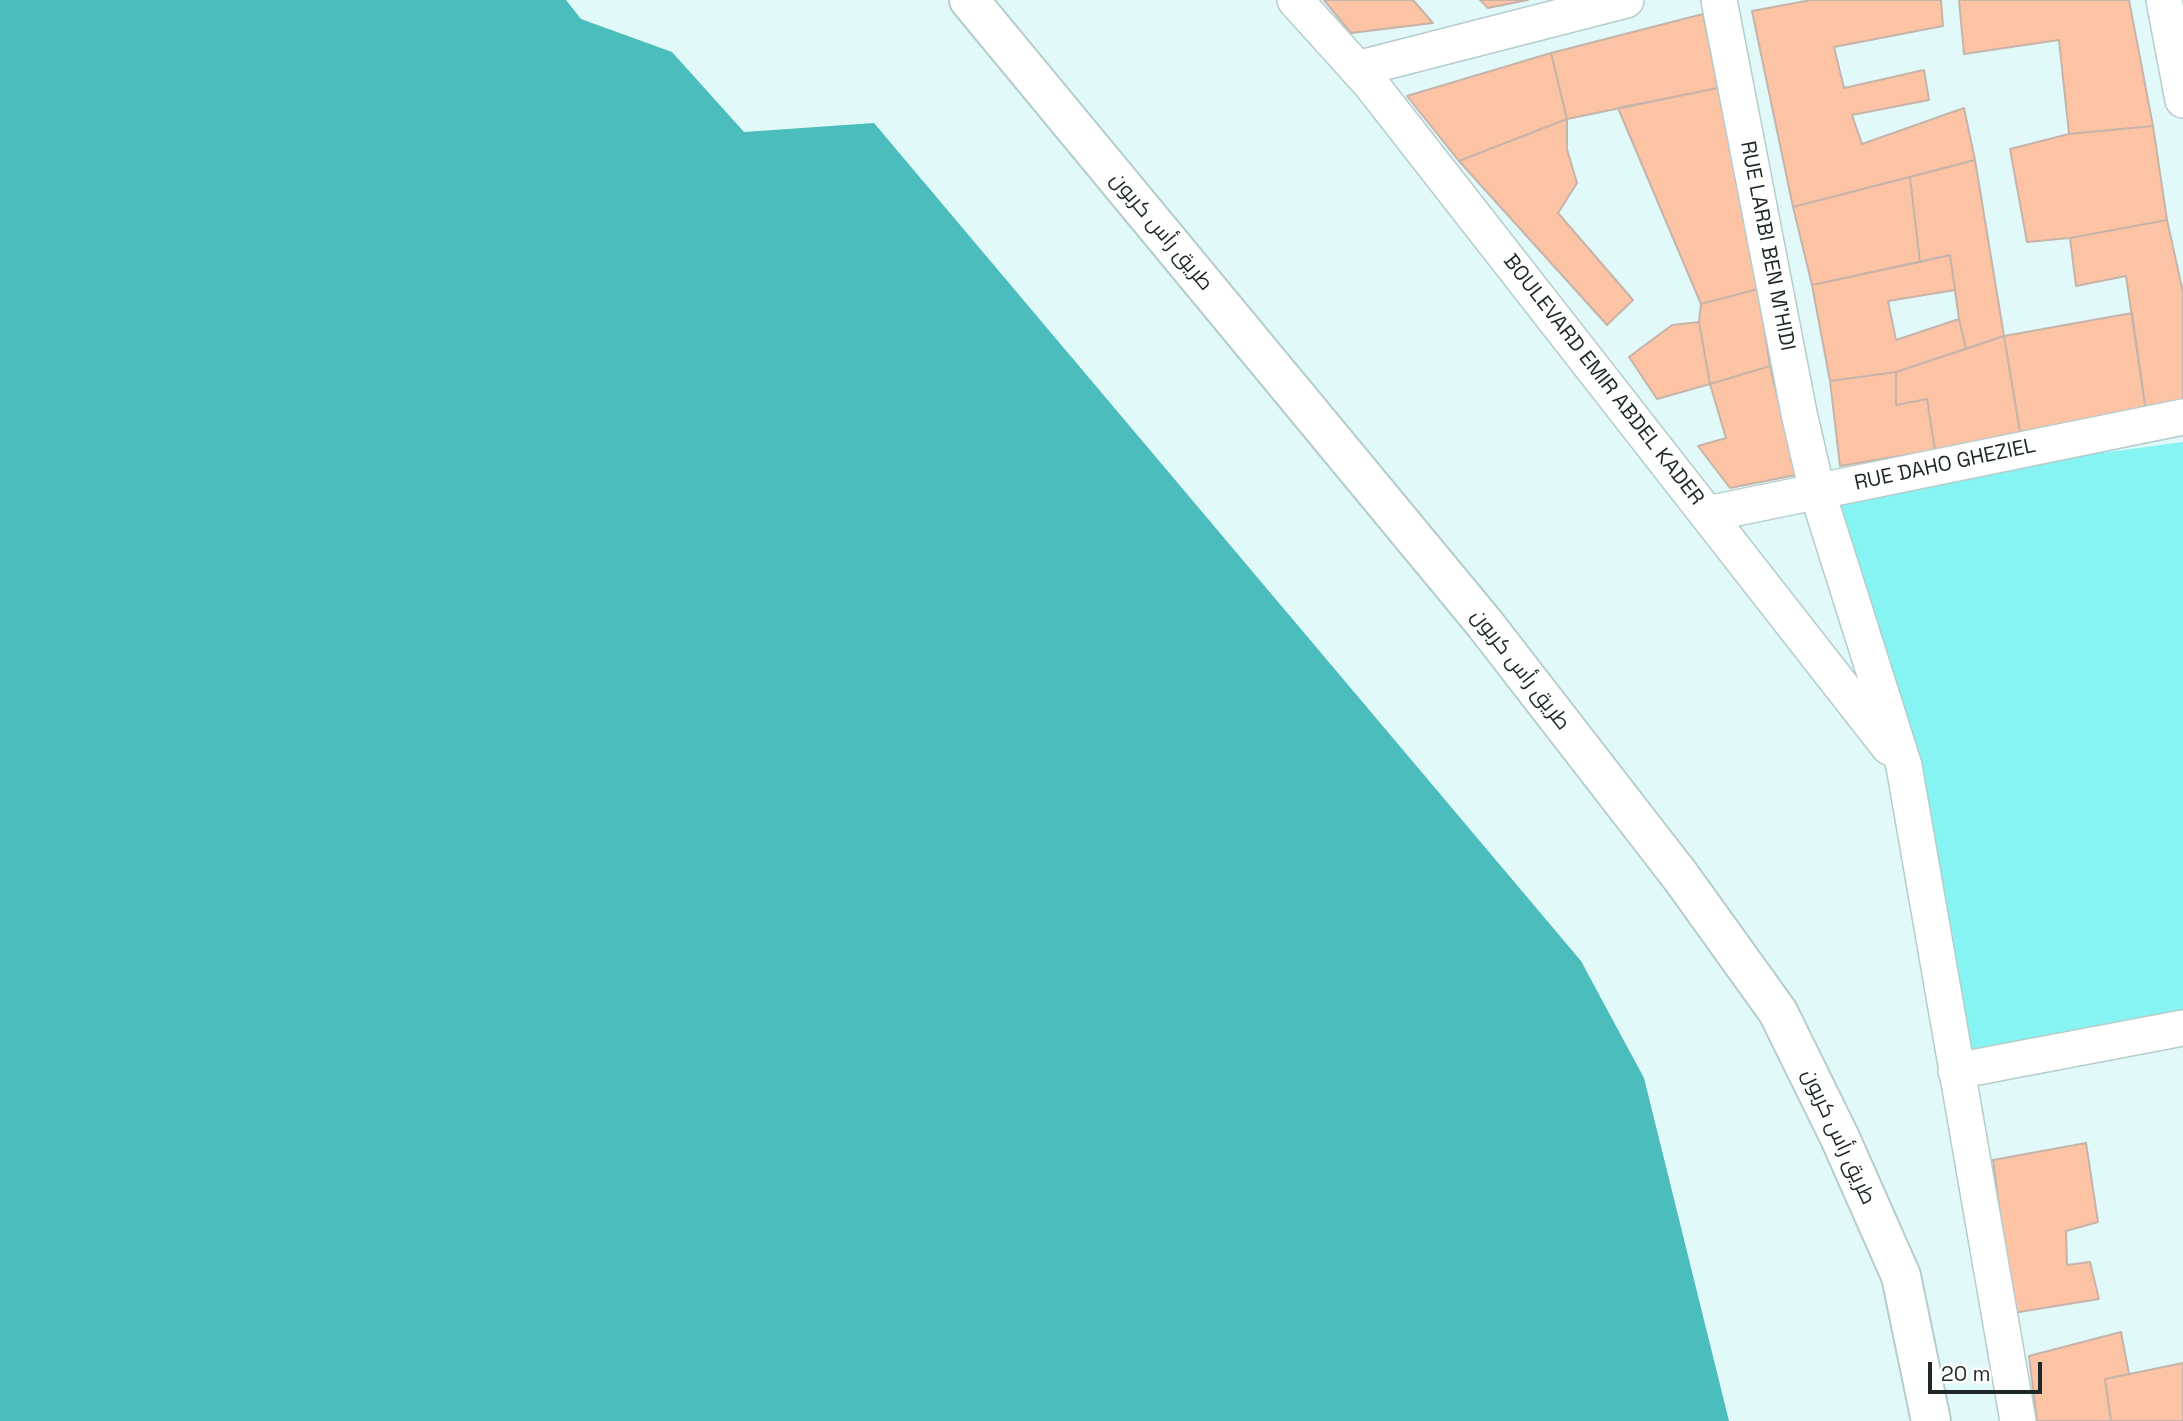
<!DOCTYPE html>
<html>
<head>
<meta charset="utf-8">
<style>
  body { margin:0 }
  #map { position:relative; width:2183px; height:1421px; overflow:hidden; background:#e1faf9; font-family:"Space Grotesk",sans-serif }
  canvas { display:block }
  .scale { position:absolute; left:1928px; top:1362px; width:114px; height:32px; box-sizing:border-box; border:4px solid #1f2828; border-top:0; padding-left:9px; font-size:21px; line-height:24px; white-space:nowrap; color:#1f2828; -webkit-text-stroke:5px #fff; paint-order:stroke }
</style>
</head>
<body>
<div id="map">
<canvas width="2183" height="1421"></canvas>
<div class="scale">20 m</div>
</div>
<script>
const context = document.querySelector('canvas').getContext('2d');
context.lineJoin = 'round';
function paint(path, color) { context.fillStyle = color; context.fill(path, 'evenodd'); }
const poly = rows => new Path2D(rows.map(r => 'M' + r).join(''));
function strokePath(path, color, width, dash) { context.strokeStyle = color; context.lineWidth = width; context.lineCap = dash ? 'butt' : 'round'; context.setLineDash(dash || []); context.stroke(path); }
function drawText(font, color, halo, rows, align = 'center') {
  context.font = font + ' "Space Grotesk",Cairo,sans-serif'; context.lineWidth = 5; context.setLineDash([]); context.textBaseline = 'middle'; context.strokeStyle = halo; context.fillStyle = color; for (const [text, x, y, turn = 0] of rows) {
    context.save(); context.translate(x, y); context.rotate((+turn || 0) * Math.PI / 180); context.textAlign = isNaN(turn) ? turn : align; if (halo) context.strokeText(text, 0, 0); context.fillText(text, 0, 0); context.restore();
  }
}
paint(poly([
  [2183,442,2183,1017,1954,1059,1909,765,1817,491]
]), '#85f4f3');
paint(poly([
  [0,0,566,0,581,19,672,52,744,132,874,123,1581,961,1644,1078,1729,1421,0,1421]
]), '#4abdbc');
const building = poly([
  [1324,0,1413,0,1433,23,1351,33,1324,0],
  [1480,0,1528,0,1488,8,1480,0],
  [1811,0,1941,0,1943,26,1834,47,1844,88,1924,70,1929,100,1852,115,1862,144,1964,108,1975,160,1793,207,1752,11,1811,0],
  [1959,0,2129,0,2153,126,2069,134,2059,40,1964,54,1959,0],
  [1703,14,1718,88,1567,119,1551,53,1703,14],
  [1551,53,1567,119,1459,161,1407,96,1551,53],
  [1718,88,1758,289,1701,304,1618,108,1718,88],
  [1567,119,1567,149,1577,183,1558,213,1633,300,1607,325,1459,161,1567,119],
  [2153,126,2167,220,2070,238,2027,242,2010,149,2069,134,2153,126],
  [1975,160,2004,336,1966,349,1959,319,1950,255,1920,262,1910,177,1975,160],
  [1910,177,1920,262,1812,285,1793,207,1910,177],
  [2167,220,2183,292,2183,402,2146,412,2126,276,2076,286,2070,238,2167,220],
  [1950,255,1955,290,1888,301,1896,340,1959,319,1966,349,1896,372,1830,381,1812,285,1950,255],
  [1758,289,1770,366,1710,384,1699,322,1701,304,1758,289],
  [2132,313,2146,412,2020,432,2004,336,2132,313],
  [1699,322,1710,384,1657,399,1629,357,1672,325,1699,322],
  [2004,336,2020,432,1935,450,1927,399,1896,405,1896,372,2004,336],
  [1770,366,1796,475,1730,488,1698,446,1726,438,1710,384,1770,366],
  [1896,372,1896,405,1927,399,1935,450,1840,466,1830,381,1896,372],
  [2086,1143,2098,1222,2066,1231,2067,1265,2090,1262,2099,1299,2013,1313,1993,1160,2086,1143],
  [2121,1332,2129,1374,2105,1379,2111,1421,2037,1421,2029,1356,2121,1332],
  [2183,1363,2183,1421,2111,1421,2105,1379,2183,1363]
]);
paint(building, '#fcc4a5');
strokePath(building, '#c6b3a9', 2);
const street = poly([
  [1295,0,1370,83,1889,747],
  [1719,0,1799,413,1817,491,1904,766,2018,1421],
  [2164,0,2183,100],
  [1357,69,1626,0],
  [1707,514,2183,417],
  [1956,1071,2183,1028]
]);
const secondary = poly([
  [969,0,1485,624,1681,877,1778,1012,1840,1138,1901,1276,1931,1421]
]);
strokePath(street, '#b5cdcc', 38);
strokePath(secondary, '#b5cdcc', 42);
strokePath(street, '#fff', 35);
strokePath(secondary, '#fff', 38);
drawText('21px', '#1f2828', '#fff', [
  ["طريق رأس كربون",1161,232,50],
  ["RUE LARBI BEN M'HIDI",1767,246,79],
  ["BOULEVARD EMIR ABDEL KADER",1603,380,52],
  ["RUE DAHO GHEZIEL",1945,465,-12],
  ["طريق رأس كربون",1520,670,52],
  ["طريق رأس كربون",1838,1137,65]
]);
</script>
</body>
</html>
